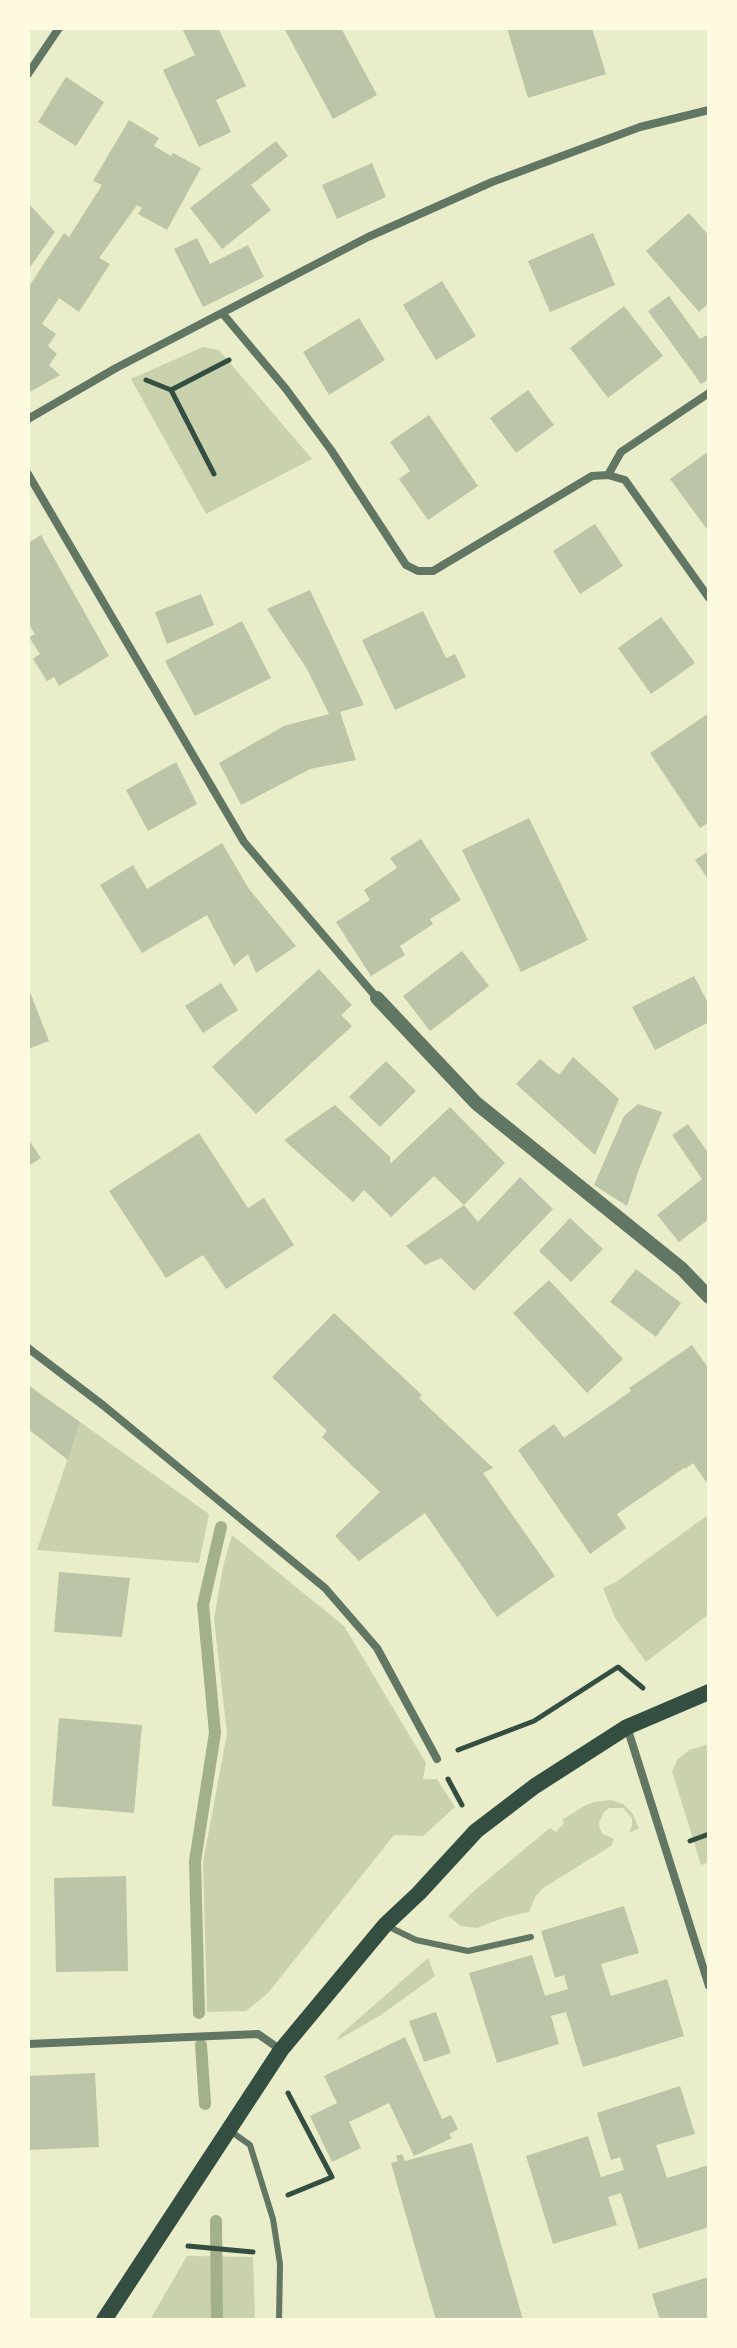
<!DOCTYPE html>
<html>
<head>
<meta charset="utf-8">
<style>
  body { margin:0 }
  #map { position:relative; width:737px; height:2348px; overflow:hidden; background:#e9edc9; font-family:"Sofia Sans Condensed",sans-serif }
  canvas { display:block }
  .frame { position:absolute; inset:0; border:30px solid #fefae0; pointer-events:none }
</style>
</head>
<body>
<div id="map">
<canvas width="737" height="2348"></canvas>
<div class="frame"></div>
</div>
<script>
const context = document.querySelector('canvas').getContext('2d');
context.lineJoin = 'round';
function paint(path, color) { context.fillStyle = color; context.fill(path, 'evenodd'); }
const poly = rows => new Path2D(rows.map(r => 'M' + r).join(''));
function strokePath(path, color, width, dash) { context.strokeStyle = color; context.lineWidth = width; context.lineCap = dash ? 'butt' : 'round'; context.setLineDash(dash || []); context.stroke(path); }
paint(poly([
  [203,347,219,350,312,459,206,514,131,379],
  [80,1422,209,1514,199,1563,37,1550],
  [709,1514,709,1614,646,1662,615,1618,603,1588,616,1582],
  [232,1535,344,1626,426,1763,423,1779,437,1779,455,1807,423,1836,394,1835,268,1993,246,2011,207,2012,203,1862,227,1734,214,1619,223,1567],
  [709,1744,709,1862,701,1865,672,1771,678,1759,689,1750],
  [611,1800,623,1804,632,1813,639,1828,629,1833,632,1825,632,1818,623,1808,609,1808,604,1812,599,1822,600,1829,603,1834,614,1839,611,1846,543,1888,535,1897,529,1912,506,1917,477,1928,461,1926,448,1916,475,1890,550,1828,556,1832,564,1823,562,1820,584,1806,594,1802],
  [428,1958,435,1976,381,2015,336,2041,340,2035],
  [187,2256,253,2257,255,2320,150,2320]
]), '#cad2ad');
strokePath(poly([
  [199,2013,195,1861,215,1733,203,1605,221,1527],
  [201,2045,205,2104],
  [216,2221,217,2320]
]), '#a3b18a', 12);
paint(poly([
  [182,28,218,28,246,86,216,100,231,132,199,147,163,70,195,55],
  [284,28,341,28,377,95,333,119],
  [507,28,592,28,606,74,528,98],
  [66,77,104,102,76,146,38,122],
  [129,120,159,138,154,146,171,156,173,153,201,168,167,230,138,214,142,208,137,205,99,258,110,264,79,312,59,298,42,324,56,334,48,346,57,354,49,365,60,375,28,393,28,288,64,233,69,237,102,185,93,181],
  [276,141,288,156,251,185,271,210,222,249,190,208],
  [372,163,386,197,337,219,322,185],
  [28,203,55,232,28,270],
  [689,213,709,236,709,303,699,312,646,251],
  [593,233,615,285,550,312,528,261],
  [197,238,210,264,248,245,264,277,203,307,174,249],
  [442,281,476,336,436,360,403,305],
  [669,296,700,339,709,334,709,379,701,384,648,311],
  [624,306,663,356,608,398,570,348],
  [359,318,385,360,329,395,303,352],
  [528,390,554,425,516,453,490,418],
  [429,415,478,486,428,520,399,479,410,471,390,442],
  [709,451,709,532,670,479],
  [595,524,623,566,580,594,553,551],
  [41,535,109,656,59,686,54,677,47,681,33,659,40,654,29,637,35,634,30,626,28,627,28,543],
  [310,590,364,705,340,712,356,760,310,769,241,805,219,763,284,726,329,714,307,669,267,609],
  [201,594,214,625,167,644,155,612],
  [423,611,446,658,455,654,466,677,395,710,362,640],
  [661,617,695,663,651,694,618,648],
  [242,621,271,678,195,716,165,661],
  [709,713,709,822,700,828,650,753],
  [176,762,197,804,148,831,126,790],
  [529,818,588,940,521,972,462,850],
  [421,839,461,900,430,919,433,924,400,946,405,955,371,976,336,922,370,900,364,890,397,868,390,858],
  [222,843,249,889,296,946,256,973,248,954,234,966,207,915,142,953,100,885,133,865,147,889],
  [709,851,709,877,707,878,695,860],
  [462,951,489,986,430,1031,403,996],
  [319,969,352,1005,341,1015,352,1026,256,1114,212,1067],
  [694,976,709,1005,709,1022,655,1050,632,1007],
  [221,983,238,1010,203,1033,185,1006],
  [28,987,49,1041,28,1049],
  [573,1057,619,1099,595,1155,516,1084,540,1059,559,1075],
  [386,1061,416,1091,380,1127,349,1097],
  [638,1104,662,1112,639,1169,627,1206,594,1185,624,1116],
  [335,1105,390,1157,390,1164,450,1107,505,1163,464,1205,434,1176,391,1217,364,1190,353,1202,284,1140],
  [688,1124,709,1154,709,1219,679,1242,657,1215,702,1179,672,1135],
  [199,1133,248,1208,264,1198,294,1245,226,1289,203,1255,166,1278,109,1191],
  [28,1139,41,1158,28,1166],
  [520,1177,553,1209,474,1291,441,1258,425,1265,406,1246,464,1205,478,1222],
  [570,1218,603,1249,571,1282,539,1251],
  [636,1269,681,1303,656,1337,610,1302],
  [549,1280,623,1359,587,1393,513,1313],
  [334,1313,422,1395,419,1398,493,1468,483,1473,555,1576,497,1617,425,1513,359,1561,335,1536,380,1492,322,1437,327,1431,272,1377],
  [692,1345,709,1369,709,1486,693,1463,685,1469,684,1468,617,1514,626,1528,590,1554,518,1450,554,1424,564,1438,631,1391,629,1388],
  [28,1385,80,1422,68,1460,28,1429],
  [59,1572,130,1578,122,1637,54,1632],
  [59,1718,142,1725,134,1813,52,1806],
  [126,1876,128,1971,56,1972,54,1878],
  [624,1906,639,1953,601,1964,611,1996,667,1979,684,2036,583,2067,566,2012,551,2016,559,2044,497,2063,469,1973,532,1955,545,1996,568,1989,564,1975,555,1978,541,1931],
  [436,2012,451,2053,424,2062,409,2021],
  [405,2037,442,2119,451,2115,458,2129,449,2134,452,2138,414,2156,389,2103,349,2122,361,2148,332,2162,310,2116,337,2103,324,2076],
  [95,2073,99,2147,28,2150,28,2076],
  [680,2086,695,2134,656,2145,667,2178,709,2165,709,2227,639,2249,621,2193,608,2197,617,2225,553,2244,526,2156,588,2136,601,2177,624,2170,620,2157,611,2160,597,2113],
  [472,2143,523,2320,436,2320,391,2163,398,2161,396,2156,402,2154,405,2161],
  [709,2277,709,2320,660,2320,652,2294]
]), '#bcc5a7');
strokePath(poly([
  [146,380,171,390],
  [214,474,171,390,229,360],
  [458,1750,534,1721,618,1667,643,1688],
  [448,1779,462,1805],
  [690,1841,709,1834],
  [288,2195,332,2177,288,2093],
  [188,2246,253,2252]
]), '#344e41', 5);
strokePath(poly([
  [385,1925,416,1940,468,1951,531,1937],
  [229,2130,250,2145,273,2219,280,2264,279,2320]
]), '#617663', 6);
strokePath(poly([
  [28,74,59,28],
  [223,314,286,389,331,450,406,565,418,571,433,571,592,476,608,475,625,480,709,598],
  [28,419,116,368,368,237,492,182,640,127,709,110],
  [28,474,244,842,377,998],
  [608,475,621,452,709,393],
  [28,1348,104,1406,325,1588,377,1648,437,1759],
  [627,1727,709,1986],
  [28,2044,258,2034,281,2050]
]), '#617663', 8);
strokePath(poly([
  [377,998,476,1103,682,1269,709,1297]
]), '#617663', 14);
strokePath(poly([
  [104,2320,281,2050,385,1925,419,1893,476,1831,535,1786,627,1727,709,1692]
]), '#344e41', 16);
</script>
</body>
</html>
